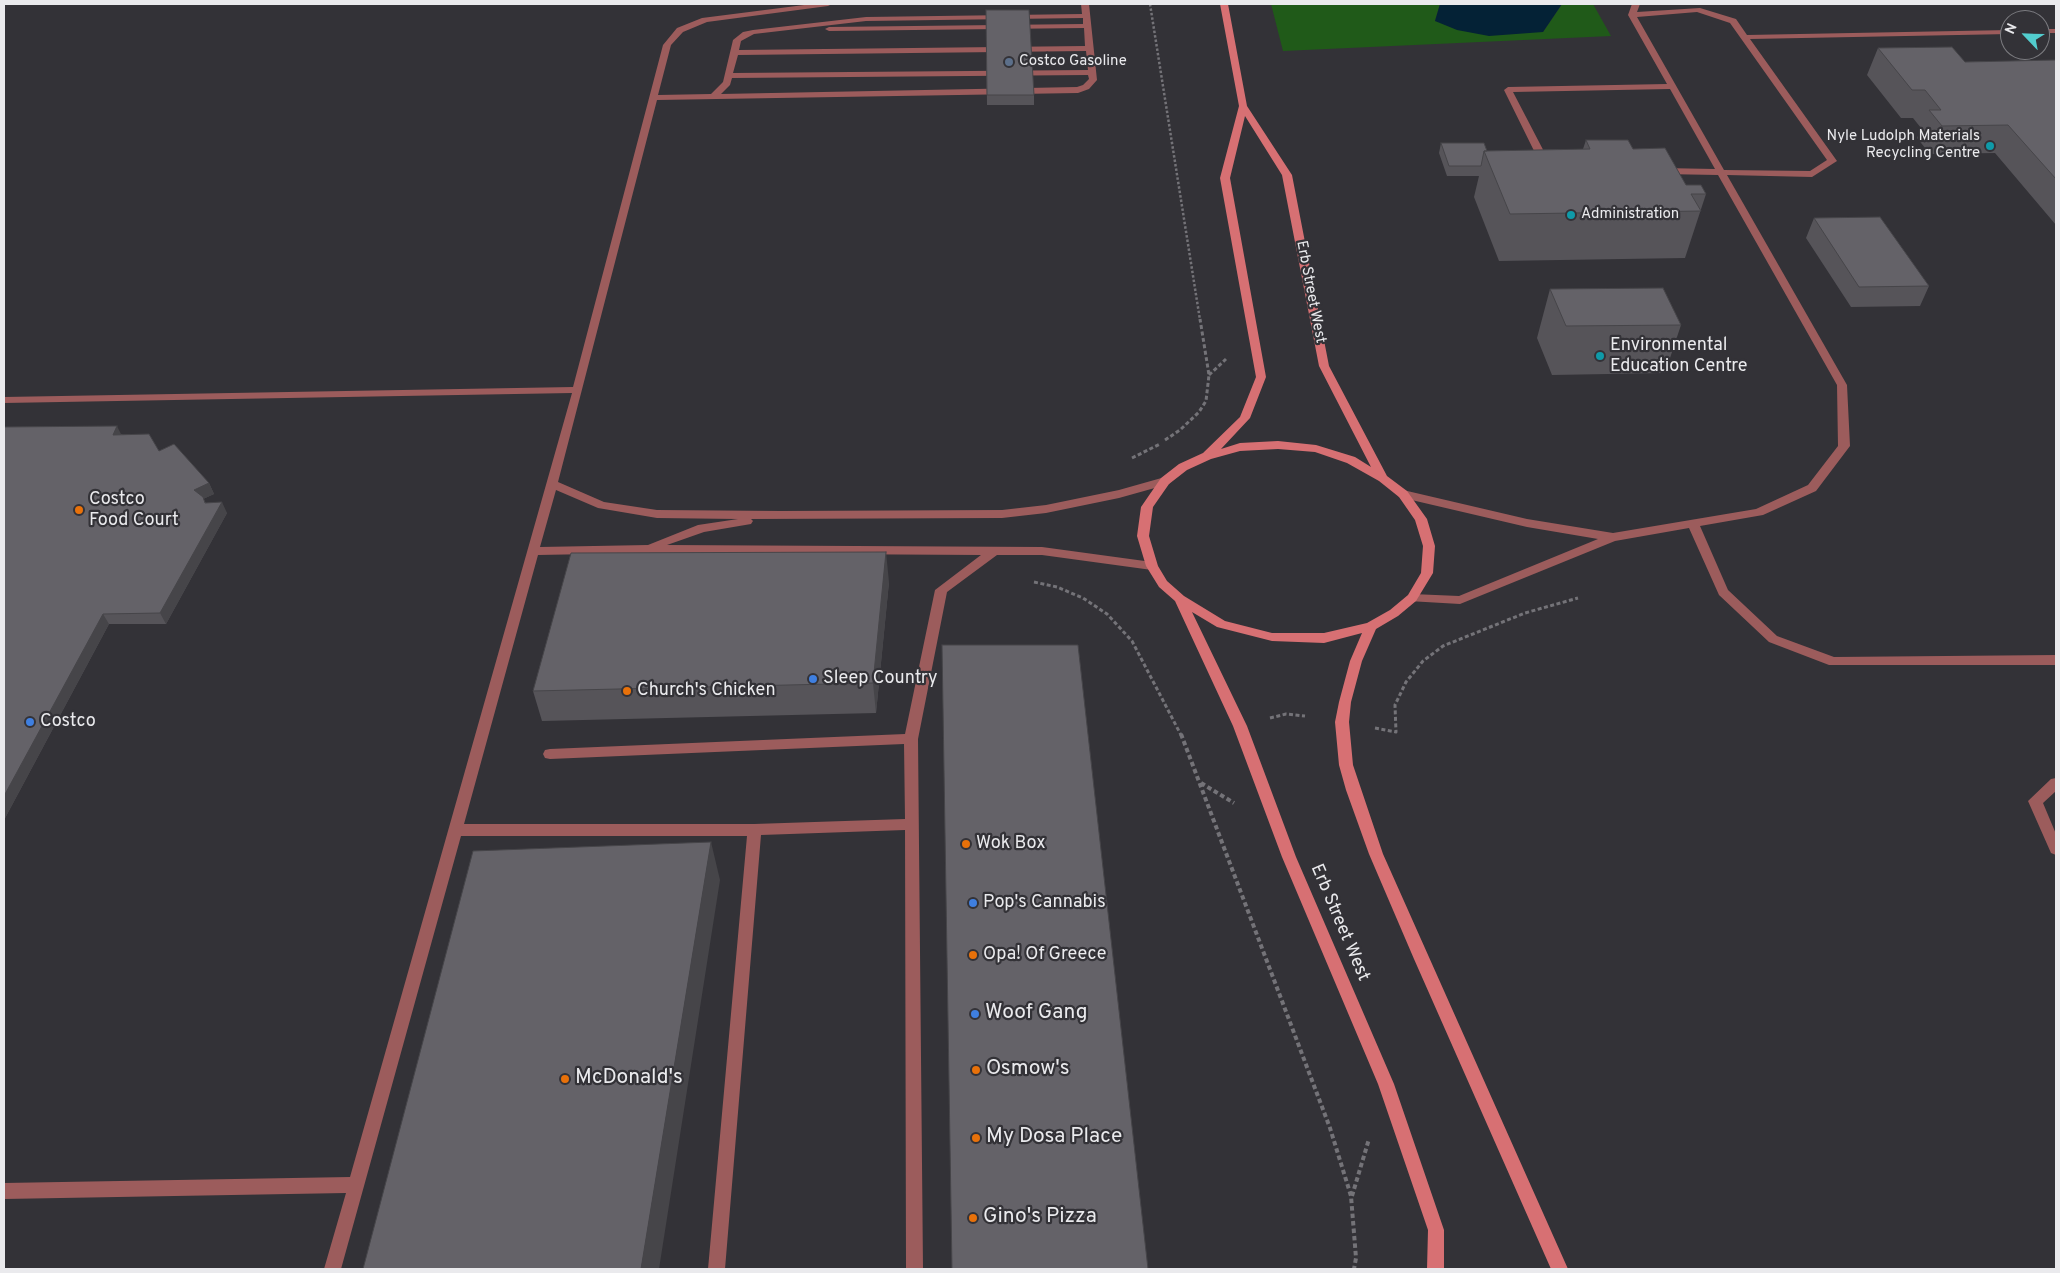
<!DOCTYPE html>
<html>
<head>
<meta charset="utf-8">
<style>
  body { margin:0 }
  #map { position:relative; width:2060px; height:1273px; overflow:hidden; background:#333237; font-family:Overpass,sans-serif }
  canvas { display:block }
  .frame { position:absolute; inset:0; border:5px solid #eaeaed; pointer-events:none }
  .north { position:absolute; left:2000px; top:10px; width:50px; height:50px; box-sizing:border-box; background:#333237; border:1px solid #7c7c80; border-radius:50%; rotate:294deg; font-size:14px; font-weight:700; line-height:20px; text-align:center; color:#eaeaed }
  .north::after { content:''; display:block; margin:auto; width:18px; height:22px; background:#52cdce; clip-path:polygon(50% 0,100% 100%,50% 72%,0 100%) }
</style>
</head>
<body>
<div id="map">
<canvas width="2060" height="1273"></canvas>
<div class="frame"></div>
<div class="north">N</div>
</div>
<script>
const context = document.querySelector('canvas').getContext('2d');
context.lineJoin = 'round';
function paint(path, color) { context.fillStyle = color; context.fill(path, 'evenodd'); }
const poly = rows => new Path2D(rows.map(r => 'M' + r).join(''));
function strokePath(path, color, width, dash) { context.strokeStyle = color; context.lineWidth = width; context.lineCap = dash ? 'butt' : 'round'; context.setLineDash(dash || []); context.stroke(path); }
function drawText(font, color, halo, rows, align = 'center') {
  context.font = font + ' Overpass,sans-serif'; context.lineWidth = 4.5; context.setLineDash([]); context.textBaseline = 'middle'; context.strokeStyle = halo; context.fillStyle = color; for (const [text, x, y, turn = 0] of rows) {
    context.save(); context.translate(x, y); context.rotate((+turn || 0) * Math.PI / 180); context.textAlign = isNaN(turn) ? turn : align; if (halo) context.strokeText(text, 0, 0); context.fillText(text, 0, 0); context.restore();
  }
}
paint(poly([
  [1271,4,1440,4,1435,21,1543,32,1562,4,1593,4,1611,36,1283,51]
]), '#205a19');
paint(poly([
  [1440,4,1562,4,1543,32,1489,36,1457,30,1435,21]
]), '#042236');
strokePath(poly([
  [1150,4,1200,320]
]), '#747378', 2.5, [2.5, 2]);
strokePath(poly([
  [1209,375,1226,359],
  [1165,440,1180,430,1199,412,1206,401,1209,375,1200,319],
  [1132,458,1160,444],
  [1034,582,1057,587,1083,598,1107,614,1132,641,1181,735],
  [1270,718,1286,714,1305,716],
  [1375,728,1396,732,1395,705,1406,682,1423,661,1443,646,1525,613,1578,598]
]), '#747378', 3, [4, 2.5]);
strokePath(poly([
  [1181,734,1330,1128,1351,1196,1356,1258,1354,1269],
  [1201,783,1234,803],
  [1352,1196,1369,1139]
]), '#747378', 4, [4.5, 3]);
paint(poly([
  [812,4,832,4,828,6,707,22,683,32,671,45,658,95,711,94,723,82,733,40,743,32,753,30,866,17,1082,14,1081,4,1089,4,1097,80,1089,89,1078,93,657,100,558,482,604,502,657,510,781,511,1002,510,1046,505,1119,490,1165,477,1171,481,1169,484,1119,498,1046,513,1002,518,751,519,753,521,751,524,704,532,667,545,1042,547,1152,562,1158,566,1152,570,1042,555,997,555,947,592,918,739,923,1269,906,1269,905,830,761,835,725,1269,708,1269,747,836,461,836,341,1269,324,1269,346,1193,4,1199,4,1183,350,1177,572,393,4,403,4,397,573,387,663,45,677,28,702,18,812,4],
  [1083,18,1083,24,829,27,825,29,829,31,1084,28,1085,46,739,50,741,41,754,34,866,21,1083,18],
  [1086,51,1088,70,733,73,738,55,1086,51],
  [1088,75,1089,79,1083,85,1077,87,721,94,730,85,732,78,1088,75],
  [556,490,598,508,657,518,738,519,698,525,648,545,540,547,556,490],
  [646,553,981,555,935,590,905,734,550,749,545,750,543,754,545,758,550,759,904,744,905,819,754,824,464,824,538,555,646,553],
  [1632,4,1640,4,1637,12,1700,8,1736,19,1747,35,2010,30,2010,34,1750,39,1837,161,1812,177,1727,175,1847,385,1850,446,1816,491,1763,515,1700,526,1728,590,1777,636,1834,657,2056,655,2056,665,1829,665,1769,642,1719,595,1689,528,1615,541,1460,604,1408,601,1406,598,1412,594,1459,596,1598,539,1527,527,1403,498,1399,497,1397,494,1399,491,1403,490,1527,519,1613,533,1756,509,1808,485,1838,446,1837,385,1718,175,1662,174,1657,171,1662,168,1715,169,1670,89,1513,92,1551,165,1546,168,1541,165,1504,90,1508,87,1667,84,1628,15,1632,4],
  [1697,12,1730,23,1827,160,1810,171,1724,170,1637,17,1697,12],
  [2040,29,2056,29,2056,33,2040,33,2040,29],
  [2056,778,2056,791,2043,803,2056,834,2056,855,2051,853,2028,801,2051,779,2056,778]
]), '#9c5c5c');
paint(poly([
  [1220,4,1228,4,1247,106,1292,175,1329,366,1387,476,1407,491,1427,519,1435,546,1433,573,1416,601,1398,616,1376,629,1362,661,1351,702,1349,722,1353,765,1383,854,1568,1269,1551,1269,1414,959,1369,854,1346,790,1339,765,1335,722,1339,702,1350,661,1362,633,1324,643,1272,641,1217,627,1192,612,1247,726,1296,857,1394,1084,1444,1230,1444,1269,1427,1269,1428,1230,1378,1084,1282,857,1233,726,1175,601,1159,587,1146,566,1137,536,1141,507,1161,478,1179,464,1203,453,1240,417,1256,377,1220,178,1239,106,1220,4],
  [1245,116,1282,175,1319,366,1371,467,1355,457,1316,445,1278,441,1240,443,1221,449,1250,418,1266,377,1230,178,1245,116],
  [1278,449,1315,452,1347,463,1379,481,1399,497,1415,520,1423,546,1421,573,1408,595,1390,610,1367,623,1324,633,1272,633,1225,621,1184,596,1167,581,1158,566,1149,536,1153,507,1169,484,1187,470,1211,459,1240,451,1278,449]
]), '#d77073');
paint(poly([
  [986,10,1034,95,1034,105,987,105],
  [1878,48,1965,62,2056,60,2056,225,1995,153,1930,154,1917,138,1921,128,1913,118,1901,118,1867,75],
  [1586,140,1633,149,1686,185,1706,194,1685,258,1499,261,1474,197,1479,176,1447,176,1439,153,1441,143,1487,151,1583,149],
  [1814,218,1929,286,1920,306,1851,307,1806,238],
  [1550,289,1681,325,1665,373,1552,375,1537,338],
  [4,427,121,434,159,451,209,483,214,494,203,499,206,503,227,513,166,624,109,624,4,820],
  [889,582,876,713,542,721,533,691]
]), '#565459');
paint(poly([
  [117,426,122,436,113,435],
  [209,483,214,494,203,499,194,490],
  [222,502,227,513,166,624,160,613],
  [886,552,889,582,876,713,873,683],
  [103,614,109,624,4,820,4,796],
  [711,842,720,880,659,1269,641,1269]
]), '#464549');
const building = poly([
  [986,10,1029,10,1034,95,987,95,986,10],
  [1952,47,1965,62,2056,60,2056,179,2008,125,1942,126,1929,110,1941,110,1925,90,1912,90,1878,48,1952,47],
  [1586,140,1628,140,1633,149,1665,148,1686,185,1701,185,1706,194,1691,194,1701,211,1510,214,1484,151,1590,149,1586,140],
  [1441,143,1484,143,1487,151,1484,151,1481,166,1449,166,1441,143],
  [1880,217,1929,286,1859,287,1814,218,1880,217],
  [1663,288,1681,325,1566,326,1550,289,1663,288],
  [117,426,113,435,149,434,159,451,174,444,209,483,194,490,203,497,205,503,222,502,160,613,103,614,4,796,4,427,117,426],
  [886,552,873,683,533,691,571,553,886,552],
  [942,645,1078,645,1148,1269,952,1269,942,645],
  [711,842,641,1269,363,1269,473,851,711,842]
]);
paint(building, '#646268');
strokePath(building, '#464549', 1);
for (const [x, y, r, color] of [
  [1009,62,5,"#5c6f8a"],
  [1990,146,5,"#0f9aa8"],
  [1571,215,5,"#0f9aa8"],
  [1600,356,5,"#0f9aa8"],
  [79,510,5,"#e8710a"],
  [813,679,5,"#3f7fe0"],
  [627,691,5,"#e8710a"],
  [30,722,5,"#3f7fe0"],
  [966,844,5,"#e8710a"],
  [973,903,5,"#3f7fe0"],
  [973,955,5,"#e8710a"],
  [975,1014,5,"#3f7fe0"],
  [976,1070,5,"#e8710a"],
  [565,1079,5,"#e8710a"],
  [976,1138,5,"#e8710a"],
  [973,1218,5,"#e8710a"]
]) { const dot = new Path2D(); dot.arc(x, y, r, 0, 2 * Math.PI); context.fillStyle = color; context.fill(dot); strokePath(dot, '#333237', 2); }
drawText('15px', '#eaeaed', '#333237', [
  ["Costco Gasoline",1019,62],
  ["Nyle Ludolph Materials",1980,137,"right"],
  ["Recycling Centre",1980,154,"right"],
  ["Administration",1581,215]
], 'left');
drawText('15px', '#eaeaed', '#333237', [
  ["Erb Street West",1310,292,79]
]);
drawText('18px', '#eaeaed', '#333237', [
  ["Environmental",1610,346],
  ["Education Centre",1610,367],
  ["Costco",89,500],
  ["Food Court",89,521],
  ["Sleep Country",823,679],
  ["Church's Chicken",637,691],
  ["Costco",40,722],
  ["Wok Box",976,844],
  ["Pop's Cannabis",983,903],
  ["Opa! Of Greece",983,955]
], 'left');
drawText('18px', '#eaeaed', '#333237', [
  ["Erb Street West",1339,923,67]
]);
drawText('21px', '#eaeaed', '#333237', [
  ["Woof Gang",985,1014],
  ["Osmow's",986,1070],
  ["McDonald's",575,1079],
  ["My Dosa Place",986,1138],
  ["Gino's Pizza",983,1218]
], 'left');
</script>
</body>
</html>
